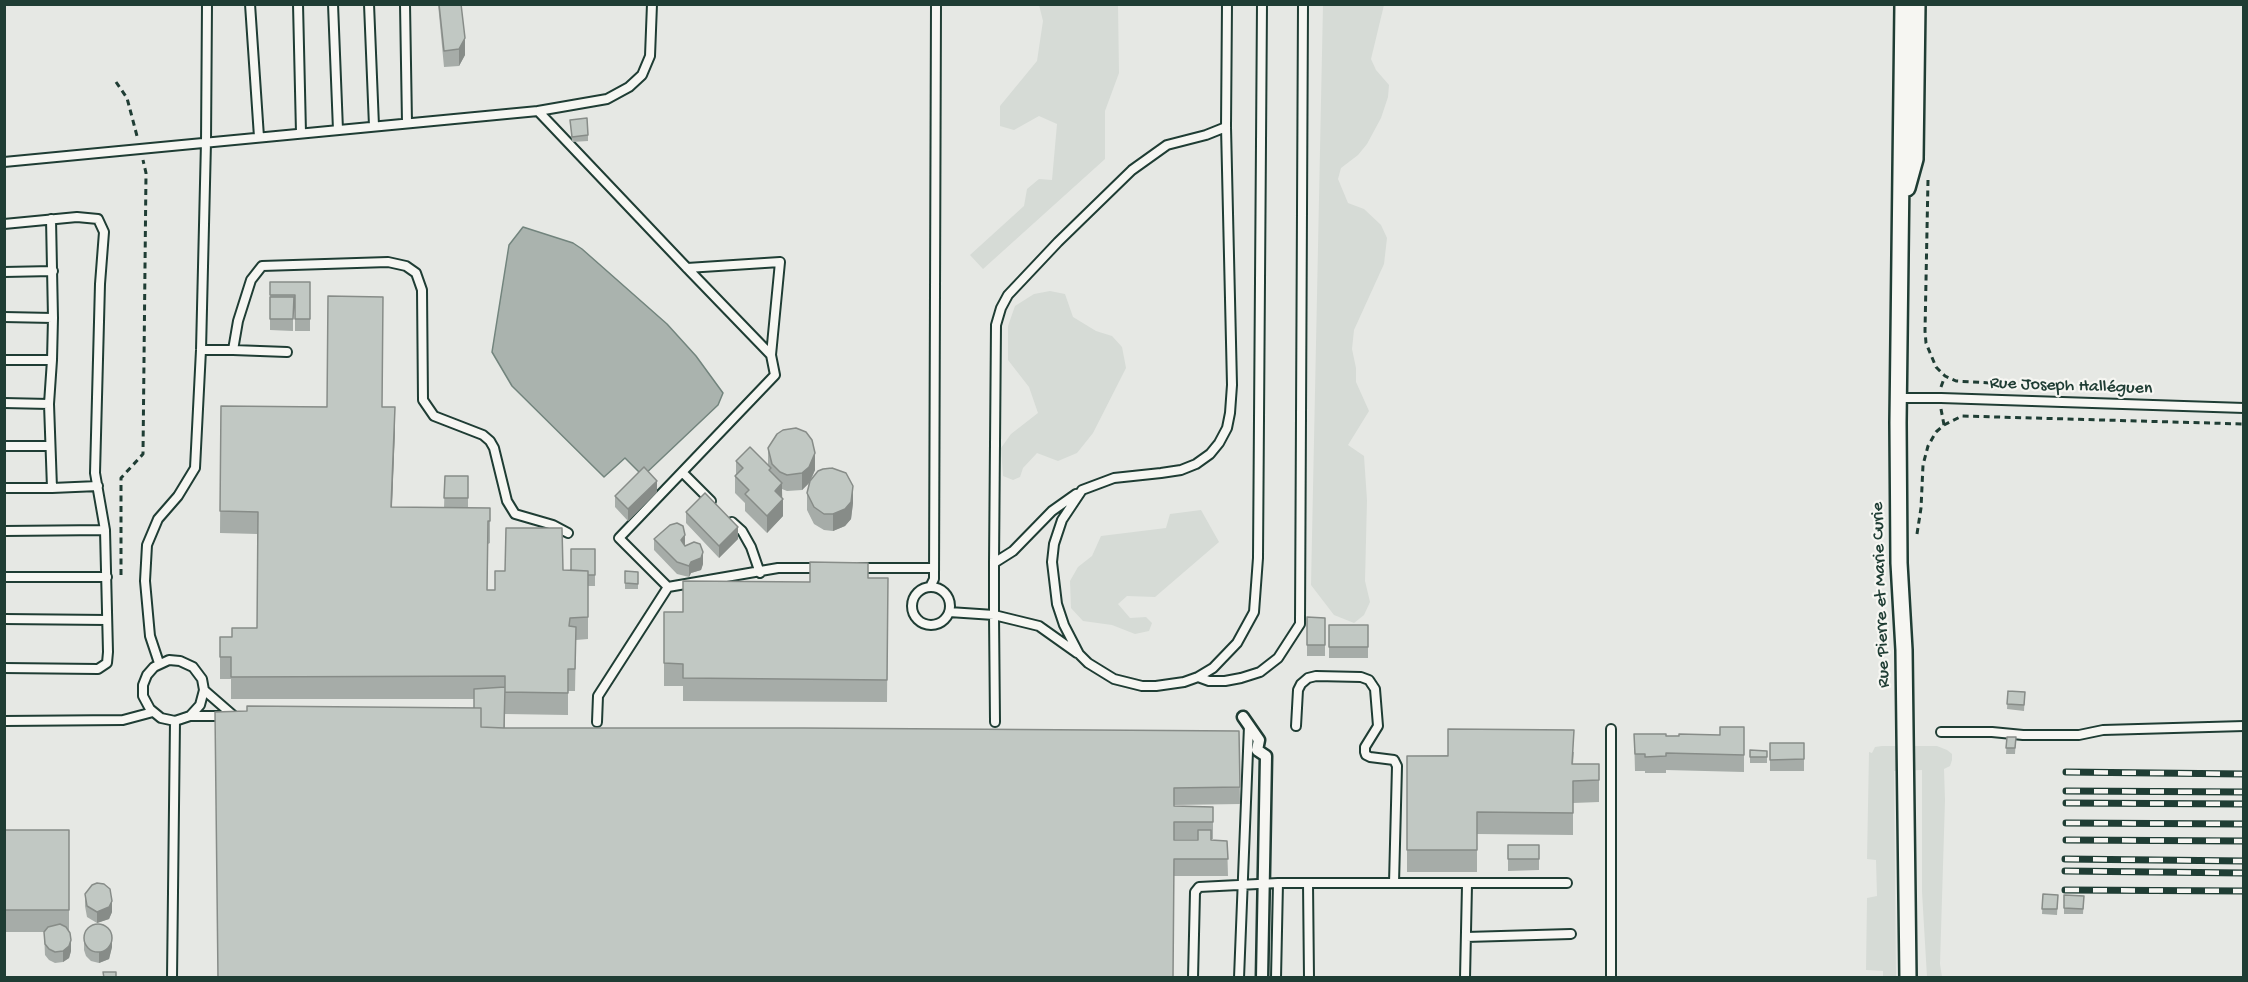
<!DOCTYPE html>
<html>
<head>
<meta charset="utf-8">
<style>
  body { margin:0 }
  #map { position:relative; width:2248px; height:982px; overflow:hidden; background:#f6f6f2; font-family:"Gochi Hand",sans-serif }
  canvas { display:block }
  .frame { position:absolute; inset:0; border:6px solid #1f3d34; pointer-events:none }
</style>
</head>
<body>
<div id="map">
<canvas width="2248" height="982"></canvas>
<div class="frame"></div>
</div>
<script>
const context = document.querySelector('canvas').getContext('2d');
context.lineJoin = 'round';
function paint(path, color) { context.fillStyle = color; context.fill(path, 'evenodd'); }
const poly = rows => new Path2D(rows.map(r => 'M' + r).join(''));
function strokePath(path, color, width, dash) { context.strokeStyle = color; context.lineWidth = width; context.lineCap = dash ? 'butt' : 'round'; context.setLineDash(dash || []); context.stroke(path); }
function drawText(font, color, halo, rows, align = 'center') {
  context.font = font + ' "Gochi Hand",sans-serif'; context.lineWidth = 4.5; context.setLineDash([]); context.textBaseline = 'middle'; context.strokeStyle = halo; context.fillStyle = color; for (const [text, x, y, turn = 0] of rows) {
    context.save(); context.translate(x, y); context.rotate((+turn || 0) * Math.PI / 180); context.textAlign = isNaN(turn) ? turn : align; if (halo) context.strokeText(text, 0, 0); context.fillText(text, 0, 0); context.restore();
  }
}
paint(poly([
  [5,5,2243,5,2243,977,5,978]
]), '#e6e8e4');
paint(poly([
  [1039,5,1118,5,1119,73,1105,111,1105,159,983,269,970,255,1024,206,1027,189,1039,179,1052,180,1057,124,1039,116,1014,130,1000,126,1000,106,1037,61,1043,21],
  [1323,5,1384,5,1371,59,1376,70,1389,85,1388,97,1381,118,1367,144,1358,155,1341,168,1338,179,1348,203,1364,209,1381,225,1387,238,1384,264,1354,330,1352,349,1356,368,1356,382,1369,411,1348,445,1364,456,1367,500,1365,581,1370,602,1364,615,1354,623,1334,615,1311,585],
  [1050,291,1065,294,1073,317,1096,331,1112,336,1122,347,1126,368,1093,433,1077,453,1058,461,1037,453,1023,468,1020,477,1013,480,1003,476,1001,448,1011,434,1038,413,1029,387,1008,360,1008,326,1015,306,1034,294],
  [1201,510,1219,542,1155,597,1127,596,1118,604,1130,618,1146,617,1152,623,1149,631,1135,634,1112,625,1083,621,1071,608,1070,581,1078,567,1092,556,1101,536,1166,528,1170,514],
  [1882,746,1937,746,1947,750,1952,754,1952,760,1950,766,1944,769,1945,800,1940,964,1942,977,1927,977,1922,892,1922,770,1894,771,1896,977,1883,977,1883,971,1866,970,1867,898,1877,896,1876,860,1867,859,1869,752,1872,753,1875,747]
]), '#d6dbd6');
const water = poly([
  [523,227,573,243,582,249,667,324,696,356,723,393,718,405,643,476,625,458,604,477,512,386,492,352,509,245,523,227]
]);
paint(water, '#aab3ae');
strokePath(water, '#72847d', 1.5);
const service = poly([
  [250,4,259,137],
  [298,4,301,133],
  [333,4,338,130],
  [369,4,374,126],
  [405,4,407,123],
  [1227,4,1226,127,1232,385,1230,413,1227,428,1219,443,1210,454,1196,464,1181,470,1161,473,1114,478,1082,490,1062,520,1054,544,1052,562,1057,604,1064,625,1079,654,1088,663,1114,679,1142,686,1156,686,1184,682,1198,677,1213,668,1237,643,1254,612,1258,558,1262,4],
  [538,111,607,99,629,87,642,75,650,56,652,4],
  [4,162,538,111,687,268,771,355,780,262,687,268],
  [4,224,77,217,98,219,104,232,100,284,95,473,105,530,108,652,107,663,98,669,4,668],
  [4,272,53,271],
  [4,317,53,318,51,219],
  [201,350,233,350,238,321,251,280,262,266,388,262,406,266,416,273,422,290,423,400,434,416,483,435,490,441,494,448,507,501,515,514,553,525,568,533],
  [233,350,287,352],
  [4,360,52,360,49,404],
  [52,360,53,318],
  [1898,398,1941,398,2244,408],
  [4,403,49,404,52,488,4,488],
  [4,446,50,446],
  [682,472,711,501],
  [52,488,98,486],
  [1076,494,1052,511,1013,551,994,563,994,615,1039,626,1077,653],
  [732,522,742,531,751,547,760,573],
  [4,531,105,530],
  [994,563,996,325,1001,308,1008,295,1058,242,1132,170,1167,145,1206,135,1226,127],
  [860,568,934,568],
  [4,577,107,577],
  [668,587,778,568,818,568],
  [930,587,934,579,936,4],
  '912 606a19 19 0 1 1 38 0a19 19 0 1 1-38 0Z',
  [949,612,994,615,995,722],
  [4,619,107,620],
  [159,663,150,636,145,581,147,545,158,519,178,496,195,468,201,350,206,142,207,4],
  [1198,677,1209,681,1225,681,1241,678,1260,672,1278,658,1300,624,1303,4],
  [204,690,200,705,190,716,175,721,161,718,150,709,143,696,143,685,147,675,154,667,169,660,180,661,193,667,202,679,204,690,235,717],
  [190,716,224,716],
  [4,721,123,720,153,712],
  [597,722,598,696,668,587,619,538,775,375,771,355],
  [1296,726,1298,690,1301,684,1308,678,1316,676,1361,677,1369,680,1375,689,1378,726,1365,747,1365,752,1366,755,1370,757,1394,760,1397,766,1394,883],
  [1941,732,1992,732,2023,735,2079,735,2103,730,2244,726],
  [1308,883,1309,978],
  [1466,937,1571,934],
  [172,978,175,721],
  [1193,978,1195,892,1199,887,1278,883],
  [1239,978,1249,726],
  [1276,978,1278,883,1567,883],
  [1465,978,1467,885],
  [1611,978,1611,729]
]);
const pedestrian = poly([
  [1243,717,1259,740,1257,750,1266,756,1262,978]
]);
const minor = poly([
  [1903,4,1898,422,1899,563,1904,650,1908,978],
  [1907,188,1915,159,1917,4]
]);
strokePath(service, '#1f3d34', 12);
strokePath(pedestrian, '#1f3d34', 15);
strokePath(minor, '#1f3d34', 20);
strokePath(poly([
  [116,82,127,98,137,136],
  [1928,180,1925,331,1926,343,1936,367,1945,376,1956,381,1991,383,1991,389],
  [1941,387,1945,376],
  [1941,409,1944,425],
  [1917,534,1921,508,1923,465,1928,446,1936,432,1944,425,1962,416,2244,424],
  [121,575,121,478,143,454,146,173,143,160]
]), '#1f3d34', 3, [6, 4.5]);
strokePath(service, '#f6f6f2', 8);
strokePath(pedestrian, '#f6f6f2', 10);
strokePath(minor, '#f6f6f2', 15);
const rail = poly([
  [2066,772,2244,774],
  [2066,791,2244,792],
  [2066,803,2244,804],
  [2066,823,2244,824],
  [2066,840,2244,841],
  [2065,859,2244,861],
  [2065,871,2244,873],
  [2065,890,2244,891]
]);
strokePath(rail, '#1f3d34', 7);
strokePath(rail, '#f6f6f2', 4.5, [14]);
paint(poly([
  [438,4,461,4,465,55,459,66,444,67],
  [570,120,588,135,588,141,572,142],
  [270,282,310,282,310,331,295,331,295,307,293,307,293,331,270,330],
  [221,406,382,407,395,429,392,507,444,508,445,476,468,476,468,508,490,508,490,543,488,544,487,590,495,590,563,570,571,570,595,549,595,586,588,586,588,639,576,640,575,691,568,691,568,715,505,714,505,728,1239,731,1240,804,1174,805,1174,806,1213,807,1213,839,1211,839,1211,840,1227,841,1228,876,1174,876,218,978,474,708,474,699,231,699,231,679,220,679,220,637,232,637,257,628,257,534,220,533],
  [1174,839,1198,839,1198,840,1174,840],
  [768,448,815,470,811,480,853,503,851,519,845,526,833,531,824,530,814,524,807,510,807,493,809,483,802,490,787,491,782,489,783,516,767,533,745,511,745,503,735,493,735,476,736,474,736,461,768,465],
  [657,492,628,521,615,507,615,496],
  [686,512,738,539,719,558,686,523],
  [654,539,685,546,703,564,701,570,691,573,689,577,677,574,654,550],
  [625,571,638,572,638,589,625,589],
  [868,578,888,578,887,702,683,701,683,686,664,686,664,663,683,612,810,582],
  [1307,617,1325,618,1325,656,1307,656],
  [1329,625,1368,625,1368,658,1329,658],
  [2008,691,2025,692,2024,711,2007,709],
  [1744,727,1744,772,1666,770,1666,773,1645,773,1645,771,1635,771,1634,734,1666,736,1720,735],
  [2007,737,2016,737,2015,754,2006,754],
  [1770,743,1804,743,1804,771,1770,771],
  [1750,750,1767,751,1767,763,1750,763],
  [1574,752,1573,764,1599,764,1599,802,1573,803,1573,835,1477,834,1477,872,1407,872,1407,756],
  [4,830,69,830,69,931,71,951,69,958,63,962,55,963,49,960,45,955,44,932,4,932],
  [1508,845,1539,845,1539,870,1508,871],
  [85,894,112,912,109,919,97,923,87,917,85,906],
  [2043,894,2058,895,2057,915,2042,914],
  [2064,895,2084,896,2083,914,2064,914],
  [84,938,112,947,109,959,99,963,91,961,86,956,84,950]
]), '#a6aca8');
paint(poly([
  [465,38,465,55,459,66,459,49],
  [395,407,395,429,391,529,391,507],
  [815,453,815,470,809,483,802,490,802,473],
  [657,481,657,492,628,521,628,509],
  [782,483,782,500,775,491],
  [853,486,853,503,851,519,845,526,833,531,833,514],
  [783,499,783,516,767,533,767,516],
  [738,527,738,539,719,558,719,546],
  [685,535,685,546,681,540],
  [703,552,703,564,701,570,691,573,689,577,689,566,691,562],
  [112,901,112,912,109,919,97,923,97,912],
  [112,936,112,947,109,959,99,963,99,952],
  [71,940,71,951,69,958,63,962,63,951]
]), '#878c88');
const building = poly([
  [439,4,461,4,465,38,459,49,444,51,439,4],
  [587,118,588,135,572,137,570,120,587,118],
  [270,282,310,282,310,319,295,319,295,295,270,295,270,282],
  [328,296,383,297,382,407,395,407,391,507,490,508,490,521,488,521,487,590,495,590,495,571,505,571,506,528,562,528,563,570,588,571,588,617,570,618,569,626,576,627,575,669,568,669,568,693,505,692,505,676,231,677,231,657,220,657,220,637,232,637,232,628,257,628,258,512,220,511,221,406,327,407,328,296],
  [270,297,294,297,293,319,270,319,270,297],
  [796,428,806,432,812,440,815,453,809,467,802,473,787,475,780,472,772,464,768,448,777,434,783,430,796,428],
  [750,447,771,468,769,470,782,483,775,491,783,499,767,516,745,494,749,490,735,476,743,468,736,461,750,447],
  [644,467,657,481,628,509,615,496,644,467],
  [832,468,846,473,853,486,851,502,845,509,833,514,824,514,814,507,807,493,810,481,818,471,823,469,832,468],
  [445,476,468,476,468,498,444,498,445,476],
  [705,493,738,527,719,546,686,512,705,493],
  [677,523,683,526,685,535,681,540,685,546,694,542,700,544,703,552,701,558,691,562,689,566,677,562,654,539,670,525,677,523],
  [571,549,595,549,595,575,588,575,588,571,571,570,571,549],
  [810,562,868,563,868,578,888,578,887,680,683,678,683,664,664,663,664,612,683,612,683,581,810,582,810,562],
  [625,571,638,572,638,584,625,583,625,571],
  [1307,617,1325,618,1325,645,1307,645,1307,617],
  [1329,625,1368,625,1368,647,1329,647,1329,625],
  [505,687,504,728,481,727,481,708,474,708,474,689,505,687],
  [2008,691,2025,692,2024,705,2007,704,2008,691],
  [247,706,481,708,481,727,504,728,803,728,1239,731,1240,787,1174,788,1174,806,1213,807,1213,822,1174,822,1174,840,1198,840,1198,830,1211,830,1211,840,1227,841,1228,859,1174,859,1173,978,218,978,215,712,247,711,247,706],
  [1720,727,1744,727,1744,755,1666,753,1666,756,1645,757,1645,754,1635,754,1634,734,1666,734,1666,736,1679,736,1679,734,1720,735,1720,727],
  [1448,729,1574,730,1572,764,1599,764,1599,780,1573,781,1573,813,1477,812,1477,850,1407,850,1407,756,1448,756,1448,729],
  [2007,737,2016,737,2015,748,2006,748,2007,737],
  [1770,743,1804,743,1804,759,1770,760,1770,743],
  [1750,750,1767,751,1767,757,1750,757,1750,750],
  [4,830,69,830,69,910,4,910,4,830],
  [1508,845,1539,845,1539,859,1508,859,1508,845],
  [97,883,104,884,110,889,112,901,109,907,97,912,87,906,85,894,92,885,97,883],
  [2043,894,2058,895,2057,909,2042,909,2043,894],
  [2064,895,2084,896,2083,909,2064,908,2064,895],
  [60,924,66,927,70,933,71,940,69,946,63,951,55,952,49,949,45,944,44,932,48,927,60,924],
  '84 938a14 14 0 1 1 28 0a14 14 0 1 1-28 0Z',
  [103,972,116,972,116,978,104,978,103,972]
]);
paint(building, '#c1c8c3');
strokePath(building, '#878c88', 1.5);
drawText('18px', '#1f3d34', '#f6f6f2', [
  ["Rue Joseph Halléguen",2071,387,2],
  ["Rue Pierre et Marie Curie",1882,595,-92]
]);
</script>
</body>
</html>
